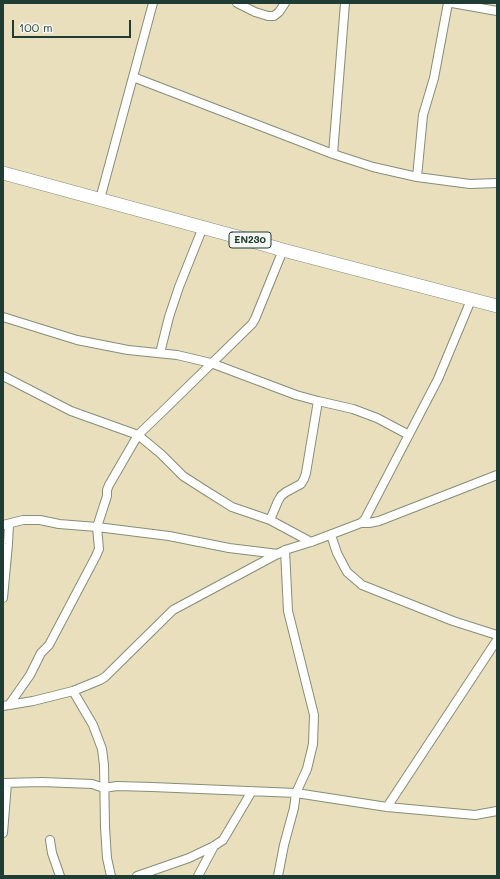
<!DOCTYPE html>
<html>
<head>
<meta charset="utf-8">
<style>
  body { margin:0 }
  #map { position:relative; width:500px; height:879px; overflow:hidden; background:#eadfbc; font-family:Mali,sans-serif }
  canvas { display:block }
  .frame { position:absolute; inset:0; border:4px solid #1f3d34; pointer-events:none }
  .scale { position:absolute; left:12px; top:20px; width:119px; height:18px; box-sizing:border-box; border:2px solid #1f3d34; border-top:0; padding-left:5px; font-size:12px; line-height:14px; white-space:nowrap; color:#1f3d34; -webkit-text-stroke:3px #f6f6f2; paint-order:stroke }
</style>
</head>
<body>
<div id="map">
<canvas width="500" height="879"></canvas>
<div class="frame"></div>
<div class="scale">100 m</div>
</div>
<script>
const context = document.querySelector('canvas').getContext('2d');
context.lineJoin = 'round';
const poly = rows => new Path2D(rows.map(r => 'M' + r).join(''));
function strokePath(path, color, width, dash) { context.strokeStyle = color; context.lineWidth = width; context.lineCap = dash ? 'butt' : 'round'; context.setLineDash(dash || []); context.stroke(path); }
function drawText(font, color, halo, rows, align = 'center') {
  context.font = font + ' Mali,sans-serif'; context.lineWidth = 4; context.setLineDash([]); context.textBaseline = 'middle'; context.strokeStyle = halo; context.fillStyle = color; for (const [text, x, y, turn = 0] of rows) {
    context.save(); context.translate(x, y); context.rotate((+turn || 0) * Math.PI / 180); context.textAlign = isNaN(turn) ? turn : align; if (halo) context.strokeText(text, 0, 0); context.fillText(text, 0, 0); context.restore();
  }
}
const street = poly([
  [237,3,255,12,268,16,274,16,279,12,285,3],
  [452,3,497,11],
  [133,77,333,154,373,167,417,177,470,184,497,183],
  [333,154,345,3],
  [417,177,423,115,434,78,448,3],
  [100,199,153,3],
  [3,317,77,340,128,350,177,355,211,363,296,395,318,401,353,409,377,418,409,435],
  [160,353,169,317,179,287,203,227],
  [3,376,71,411,138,435,161,454,183,476,208,492,232,507,270,520,311,542],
  [270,520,278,501,281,496,286,492,301,484,304,479,306,473,318,401],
  [361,523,369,523,379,521,497,475],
  [3,525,23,520,40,520,59,524,97,527,169,536,229,548,278,554],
  [331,535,337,553,347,572,362,585,453,621,497,635],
  [3,598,8,544,9,524],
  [73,691,93,725,102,749,104,765,105,827,107,858,111,876],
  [9,705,30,675,41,653,49,645,96,556,99,549,97,527,107,496,107,490,109,485,138,435,163,411,252,324,255,319,283,250],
  [3,706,33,701,73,691,100,680,105,677,173,610,285,550,311,542,361,523,365,519,438,379,471,300],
  [3,783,42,782,92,784,104,788,117,786,152,787,296,793,387,807,475,815,497,811],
  [387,807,497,640],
  [3,833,7,783],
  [50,840,52,853,60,876],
  [137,876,189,858,214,846,223,840,252,791],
  [198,876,214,846],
  [278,876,284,845,294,808,296,793,307,769,313,744,314,715,288,611,285,550]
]);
const primary = poly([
  [3,173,238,237,283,250,497,306]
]);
strokePath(street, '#848e78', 10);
strokePath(primary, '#848e78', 14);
strokePath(street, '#fff', 8);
strokePath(primary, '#fff', 13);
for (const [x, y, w] of [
  [250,240,42]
]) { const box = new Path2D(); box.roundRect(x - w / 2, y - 8, w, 16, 3); context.fillStyle = '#f6f6f2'; context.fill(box); strokePath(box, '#1f3d34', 1); }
drawText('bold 10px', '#1f3d34', null, [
  ["EN230",250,240]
]);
</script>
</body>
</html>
